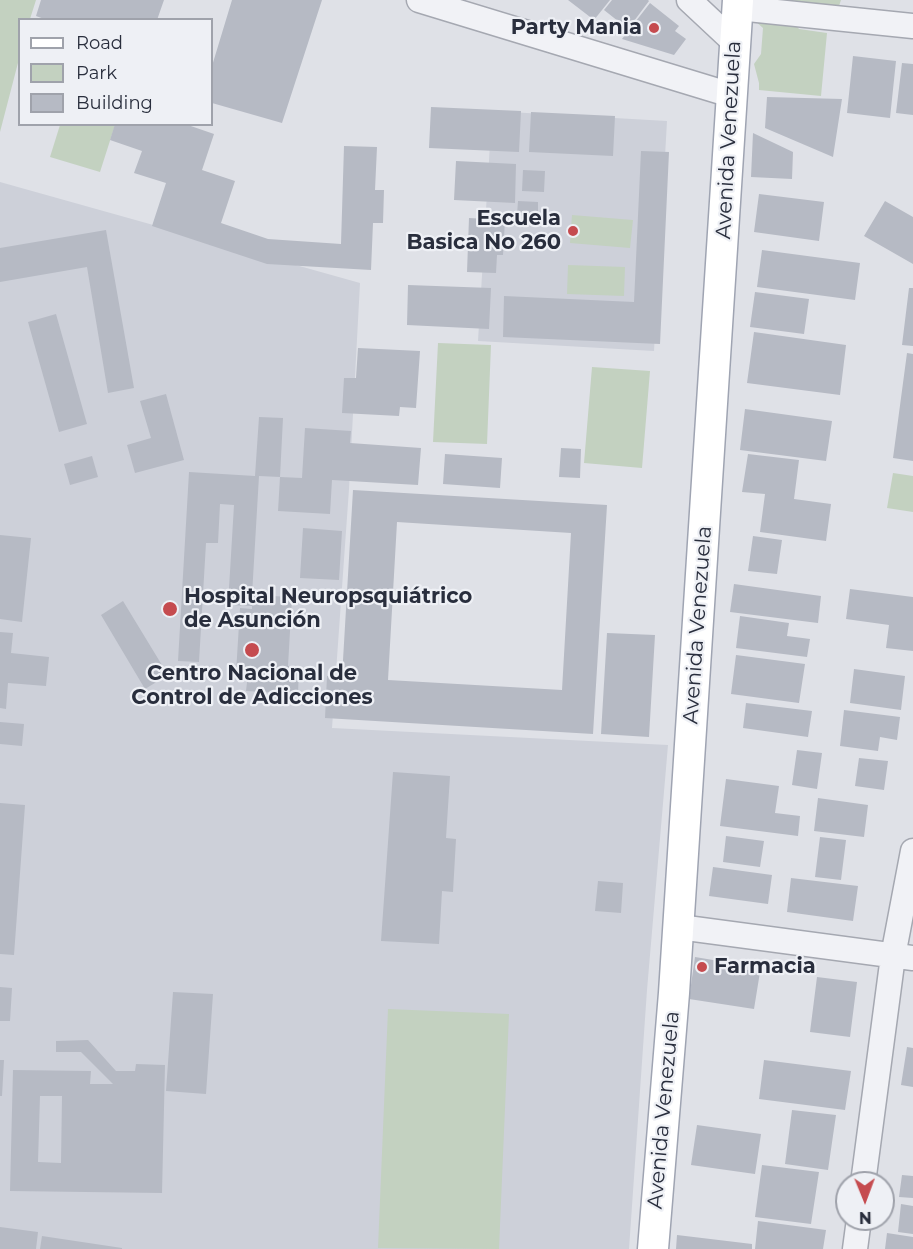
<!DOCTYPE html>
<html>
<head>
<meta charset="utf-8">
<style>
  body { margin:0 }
  #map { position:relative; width:913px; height:1249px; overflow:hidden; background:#dfe1e7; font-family:Montserrat,sans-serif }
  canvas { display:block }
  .legend { position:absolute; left:18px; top:18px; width:195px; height:108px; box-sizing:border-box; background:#eef0f5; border:2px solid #9fa2ab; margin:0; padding:8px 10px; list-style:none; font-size:18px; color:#292e3d }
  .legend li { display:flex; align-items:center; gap:12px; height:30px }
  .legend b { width:30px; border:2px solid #9fa2ab }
  .north { position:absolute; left:835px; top:1171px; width:60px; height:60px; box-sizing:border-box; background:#eef0f5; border:2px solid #9fa2ab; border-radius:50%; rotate:179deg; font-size:16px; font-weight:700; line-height:24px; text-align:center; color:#292e3d }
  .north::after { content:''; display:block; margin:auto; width:21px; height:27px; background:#c54b4f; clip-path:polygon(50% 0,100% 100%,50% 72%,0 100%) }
</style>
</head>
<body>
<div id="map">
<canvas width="913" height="1249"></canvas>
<ul class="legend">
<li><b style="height:8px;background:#fff"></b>Road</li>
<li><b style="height:16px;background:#c3d1c0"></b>Park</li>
<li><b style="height:16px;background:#b6bac4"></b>Building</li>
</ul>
<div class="north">N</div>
</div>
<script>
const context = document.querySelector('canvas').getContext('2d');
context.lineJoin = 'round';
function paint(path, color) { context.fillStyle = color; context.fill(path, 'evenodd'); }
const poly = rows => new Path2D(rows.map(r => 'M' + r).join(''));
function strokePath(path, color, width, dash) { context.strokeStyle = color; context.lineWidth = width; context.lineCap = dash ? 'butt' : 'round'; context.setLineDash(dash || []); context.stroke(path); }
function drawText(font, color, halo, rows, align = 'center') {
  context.font = font + ' Montserrat,sans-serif'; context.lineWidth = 4.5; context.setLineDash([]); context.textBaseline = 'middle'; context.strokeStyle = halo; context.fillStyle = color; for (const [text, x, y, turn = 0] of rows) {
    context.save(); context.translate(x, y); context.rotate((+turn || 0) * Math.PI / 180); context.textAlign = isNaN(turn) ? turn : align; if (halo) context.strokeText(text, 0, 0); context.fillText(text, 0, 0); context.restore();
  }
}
paint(poly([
  [492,111,667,121,654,351,478,341],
  [0,182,360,283,349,489,332,728,668,745,647,990,629,1249,0,1249]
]), '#cdd0d9');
paint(poly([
  [0,0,36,0,30,19,20,20,19,59,0,132],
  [742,0,841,0,839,6,795,24,799,29,827,33,821,96,759,90,759,83,754,64,761,54,763,28,753,19],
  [60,125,115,125,100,172,50,157],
  [572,215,633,220,630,248,570,243],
  [568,265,625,267,624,296,567,294],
  [438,343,491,345,487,444,433,442],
  [592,367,650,371,642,468,584,463],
  [893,473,913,476,913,512,887,508],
  [388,1009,509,1014,499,1249,378,1248]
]), '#c3d1c0');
paint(poly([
  [41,0,164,0,157,20,47,20,36,16],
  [232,0,322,0,282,123,212,103,212,66],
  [568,0,610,0,594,20],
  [612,0,648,0,649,1,628,29,604,10],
  [650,3,679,26,675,31,686,39,674,55,622,39],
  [853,56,896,61,890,118,847,113],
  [902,63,913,64,913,115,896,113],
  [767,97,842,99,833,157,765,128],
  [431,107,521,111,519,152,429,148],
  [531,112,615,116,613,156,529,152],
  [115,124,185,124,214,134,202,170,235,181,221,223,268,239,341,244,344,146,377,147,375,190,384,190,383,223,373,223,371,270,267,264,152,226,166,183,134,173,142,151,110,140],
  [753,133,793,152,792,179,751,177],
  [641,151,669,152,660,344,503,337,504,296,634,302],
  [456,161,516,164,515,203,454,200],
  [523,170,545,171,544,192,522,191],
  [759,194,824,202,819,241,754,232],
  [518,201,538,202,538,217,517,215],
  [885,201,913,217,913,264,864,236],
  [469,218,505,220,503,255,497,255,496,273,467,272],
  [106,230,134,388,108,393,87,267,0,282,0,248],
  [762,250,860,263,855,300,757,287],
  [408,285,491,288,489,329,407,325],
  [909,288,913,288,913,346,902,345],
  [755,292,809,299,804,334,750,327],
  [56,314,87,424,59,432,28,322],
  [754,332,846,345,840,395,747,383],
  [358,348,420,351,416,408,400,407,399,416,342,413,344,378,356,378],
  [907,353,913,354,913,461,893,458],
  [166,394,184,460,135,473,127,445,151,438,140,401],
  [745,409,832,421,826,461,740,450],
  [259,417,283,418,280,477,259,476,252,595,292,597,288,666,299,666,298,694,246,691,248,674,236,673,240,608,252,609,252,606,228,605,234,505,220,504,218,543,206,543,199,662,178,661,189,472,255,476],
  [305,428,351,431,350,443,421,448,418,485,332,480,330,514,278,511,280,477,302,478],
  [561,448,581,449,580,478,559,477],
  [445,454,502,458,500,488,443,484],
  [748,454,799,460,794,499,831,504,826,541,760,532,765,494,742,492],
  [92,456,98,477,70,485,64,464],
  [353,490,607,505,593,734,325,718,327,676,342,677],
  [397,522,571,533,562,690,388,680],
  [303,528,342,531,339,580,300,578],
  [0,535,31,538,22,622,0,619],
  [753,536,782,540,777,574,748,571],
  [734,584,821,596,818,623,730,612],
  [850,589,913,597,913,651,886,648,889,625,846,619],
  [123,601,168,675,145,689,101,615],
  [740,616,789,623,787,636,810,639,807,657,736,648],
  [0,632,13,633,11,653,49,657,46,686,8,683,6,709,0,708],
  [607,633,655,635,649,737,601,734],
  [736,655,805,664,799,703,731,694],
  [854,669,905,676,901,710,850,703],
  [746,703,812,711,808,737,743,728],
  [844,710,900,717,897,740,880,737,878,751,840,746],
  [0,722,24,724,22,746,0,744],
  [797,750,822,753,817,789,792,785],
  [859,758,888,761,884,790,855,786],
  [393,772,450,776,446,838,456,839,453,892,442,891,439,944,381,941],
  [726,779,779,786,775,813,800,816,798,836,720,826],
  [818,798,868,805,864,837,814,831],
  [0,803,25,805,14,955,0,954],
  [726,836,764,841,760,867,723,862],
  [820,837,846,840,841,880,815,877],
  [713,867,772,875,768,904,709,896],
  [791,878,858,886,853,921,787,912],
  [598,881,623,883,621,913,595,911],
  [695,957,737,964,736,968,760,972,754,1009,689,999],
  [817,977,857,982,850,1037,810,1032],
  [0,987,12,988,10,1021,0,1021],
  [173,992,213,994,206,1094,166,1091],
  [88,1040,116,1071,135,1071,136,1064,165,1065,162,1193,10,1191,13,1070,91,1071,90,1084,113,1084,81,1052,56,1052,56,1041],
  [40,1096,62,1096,61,1163,38,1162],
  [907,1047,913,1048,913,1087,901,1085],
  [0,1060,4,1060,2,1096,0,1096],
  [764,1060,851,1071,845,1110,759,1099],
  [792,1110,836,1115,828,1170,785,1164],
  [697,1125,761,1134,755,1174,691,1165],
  [762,1165,819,1172,811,1224,755,1217],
  [902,1175,913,1176,913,1198,899,1197],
  [901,1204,913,1206,913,1234,898,1232],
  [758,1221,826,1230,823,1249,755,1249],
  [0,1227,38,1232,36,1249,0,1249],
  [887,1233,913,1237,913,1249,885,1249],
  [677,1235,752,1244,752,1249,676,1249],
  [42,1236,122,1248,122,1249,40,1249]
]), '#b6bac4');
const minor = poly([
  [419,0,731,95],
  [689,0,735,43],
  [738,8,913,26],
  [679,927,913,958],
  [863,1183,893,956,913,851],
  [855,1249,859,1219]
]);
const major = poly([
  [653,1249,674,993,738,0]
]);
strokePath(minor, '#a5a8b1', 27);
strokePath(major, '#9fa4b2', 33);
strokePath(minor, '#f1f2f6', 24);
strokePath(major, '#fff', 30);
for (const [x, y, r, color] of [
  [654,28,6,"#c54b4f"],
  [573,231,6,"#c54b4f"],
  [170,609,8,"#c54b4f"],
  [252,650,8,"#c54b4f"],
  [702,967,6,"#c54b4f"]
]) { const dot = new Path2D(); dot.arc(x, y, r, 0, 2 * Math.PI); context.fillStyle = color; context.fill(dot); strokePath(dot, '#eef0f5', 2); }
drawText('bold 21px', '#292e3d', '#eef0f5', [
  ["Party Mania",642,28],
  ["Escuela",561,219],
  ["Basica No 260",561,243],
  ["Hospital Neuropsquiátrico",184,597,"left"],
  ["de Asunción",184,621,"left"],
  ["Centro Nacional de",252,674,"center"],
  ["Control de Adicciones",252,698,"center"],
  ["Farmacia",714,967,"left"]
], 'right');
drawText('21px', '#292e3d', '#eef0f5', [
  ["Avenida Venezuela",729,140,-87],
  ["Avenida Venezuela",698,625,-86],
  ["Avenida Venezuela",664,1110,-85]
]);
</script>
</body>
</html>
